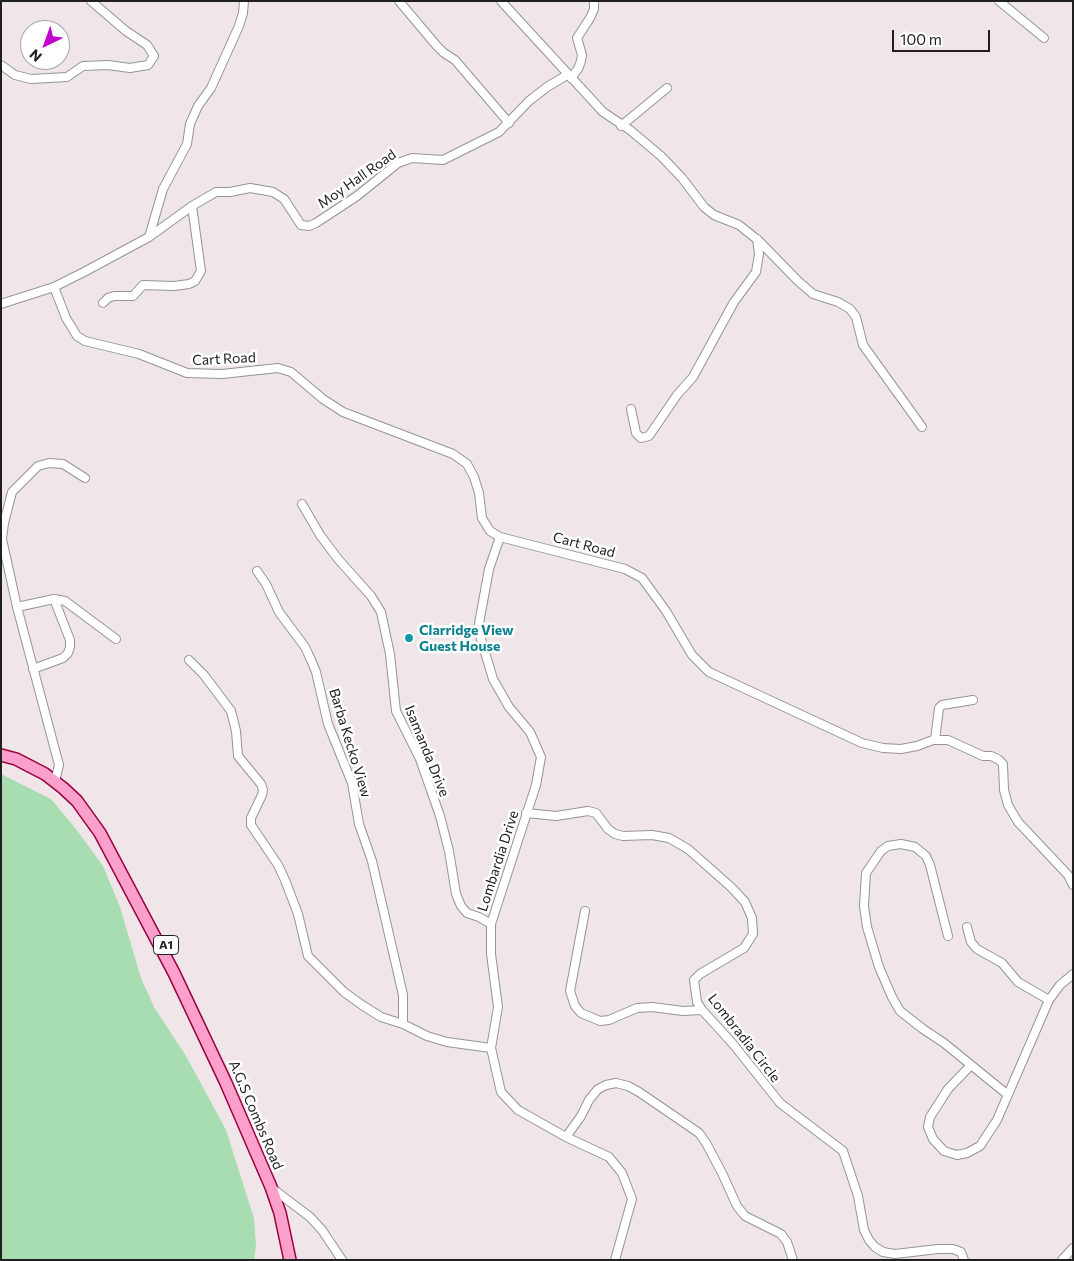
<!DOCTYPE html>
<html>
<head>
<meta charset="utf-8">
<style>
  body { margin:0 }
  #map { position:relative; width:1074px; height:1261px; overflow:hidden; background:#f0e6ea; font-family:Commissioner,sans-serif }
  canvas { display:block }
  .frame { position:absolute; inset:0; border:2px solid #202020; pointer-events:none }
  .north { position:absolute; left:20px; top:20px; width:50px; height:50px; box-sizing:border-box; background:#fff; border:1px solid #a6a6a6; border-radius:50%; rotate:222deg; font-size:14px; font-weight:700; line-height:20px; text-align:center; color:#202020 }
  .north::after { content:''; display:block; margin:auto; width:18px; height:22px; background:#c101ce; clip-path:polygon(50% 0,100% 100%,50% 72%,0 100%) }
  .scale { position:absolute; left:892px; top:30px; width:98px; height:22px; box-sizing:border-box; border:2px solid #202020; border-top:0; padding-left:6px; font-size:15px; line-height:18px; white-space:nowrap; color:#202020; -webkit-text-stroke:4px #fff; paint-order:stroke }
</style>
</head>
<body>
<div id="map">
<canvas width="1074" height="1261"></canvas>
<div class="frame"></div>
<div class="north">N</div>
<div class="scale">100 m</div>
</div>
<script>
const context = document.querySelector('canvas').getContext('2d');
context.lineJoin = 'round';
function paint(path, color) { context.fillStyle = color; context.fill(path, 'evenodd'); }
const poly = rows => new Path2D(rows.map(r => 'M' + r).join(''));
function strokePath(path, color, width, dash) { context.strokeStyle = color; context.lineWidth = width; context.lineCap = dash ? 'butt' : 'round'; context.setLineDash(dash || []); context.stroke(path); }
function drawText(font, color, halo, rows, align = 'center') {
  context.font = font + ' Commissioner,sans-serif'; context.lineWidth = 5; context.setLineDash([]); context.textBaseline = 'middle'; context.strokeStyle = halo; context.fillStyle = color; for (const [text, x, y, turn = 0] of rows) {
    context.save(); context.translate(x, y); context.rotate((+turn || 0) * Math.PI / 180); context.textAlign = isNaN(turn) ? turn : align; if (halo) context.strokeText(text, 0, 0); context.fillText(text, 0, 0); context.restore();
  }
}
paint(poly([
  [1,774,51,799,76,829,103,866,120,907,141,978,154,1007,186,1056,226,1130,254,1218,256,1246,254,1260,1,1260]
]), '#a7ddb0');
const minor = poly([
  [399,1,436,45,444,53,455,60,509,123],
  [501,1,603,112,630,130,661,156,682,178,704,207,714,215,739,225,759,241,798,281,813,294,838,302,850,309,856,317,863,345,922,427],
  [999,1,1044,38],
  [1,65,15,75,31,79,67,77,83,66,108,65,130,68,148,65,154,56,147,45,126,31,91,1],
  [571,78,578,69,581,61,582,55,577,38,590,18,594,9,594,1],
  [621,126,667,88],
  [149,237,163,189,187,144,190,124,198,106,211,88,239,26,243,13,244,1],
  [54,287,66,318,77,336,85,341,139,354,187,373,222,374,278,368,291,372,323,399,343,412,453,454,467,464,474,477,479,493,482,518,490,531,500,537,625,569,642,578,666,611,692,655,709,672,862,743,883,748,901,749,917,746,933,740,948,740,983,756,991,756,998,759,1003,764,1004,790,1008,805,1018,822,1068,875,1073,885],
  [103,303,108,298,114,296,133,296,143,285,174,286,189,284,195,281,201,271,192,206],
  [1,304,54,287,84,272,149,237,192,206,216,192,230,192,250,188,273,192,284,199,301,225,309,226,316,223,357,196,398,163,412,158,443,160,499,132,529,101,547,87,567,75],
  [631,409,636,433,641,438,649,436,677,395,693,377,734,302,756,272,759,254,757,239],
  [302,504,320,535,338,559,371,596,381,612,390,654,396,711,420,759,440,816,449,851,456,894,461,906,467,913,479,917,491,924],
  [500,537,489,569,478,629,493,679,509,707,530,732,541,757,536,785,491,924,491,954,498,1007,491,1048,501,1092,518,1110,566,1137,609,1157,622,1173,632,1199,615,1260],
  [257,571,266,584,279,612,305,647,311,660,316,672,328,724,352,783,359,824,372,861,403,995,403,1024],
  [17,607,54,599,65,601,116,639],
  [189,660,204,675,231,711,236,731,238,756,261,784,263,790,262,795,251,818,251,825,278,865,285,880,298,914,308,956,344,992,362,1005,381,1017,403,1024,427,1036,447,1042,491,1048],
  [33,669,63,658,68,653,70,647,70,640,54,599],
  [935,740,939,708,942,705,973,700],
  [55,781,59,765,17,607,2,539,4,523,12,492,38,466,49,463,63,464,85,478],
  [526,813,556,816,588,811,596,813,608,829,615,834,623,836,652,835,669,838,688,849,731,887,745,902,752,918,753,934,744,948,700,974,694,980,697,1002,702,1010,733,1044,780,1103,843,1151,858,1196,864,1230,869,1240,875,1247,883,1252,895,1254,938,1249,953,1249,961,1252,964,1260],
  [585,911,570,991,575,1006,581,1013,600,1021,609,1020,637,1008,652,1007,683,1011,702,1010],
  [967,927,971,942,977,949,1002,963,1018,982,1049,1000],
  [948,936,930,865,926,856,915,847,901,844,888,846,881,851,866,873,864,906,867,927,879,967,892,997,900,1011,923,1029,944,1043,1008,1095],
  [971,1065,948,1089,930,1117,928,1127,933,1139,944,1151,957,1155,967,1153,980,1146,997,1120,1049,1000,1060,985,1073,974],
  [566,1137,581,1116,589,1100,598,1089,606,1085,616,1083,628,1086,639,1092,699,1133,706,1143,722,1173,737,1206,745,1216,781,1234,787,1242,793,1260],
  [273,1189,310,1217,322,1230,342,1260],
  [1062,1260,1073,1248]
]);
const primary = poly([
  [1,755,16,759,45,774,63,788,77,801,100,833,174,973,226,1083,271,1187,280,1213,290,1260]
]);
strokePath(minor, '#949494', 10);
strokePath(primary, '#9a013d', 14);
strokePath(minor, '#fff', 8);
strokePath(primary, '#fba0cd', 11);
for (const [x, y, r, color] of [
  [409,638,5,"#0f9aa8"]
]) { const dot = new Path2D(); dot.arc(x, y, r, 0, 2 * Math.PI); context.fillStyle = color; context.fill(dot); strokePath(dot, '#fff', 2); }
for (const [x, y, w] of [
  [166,945,25]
]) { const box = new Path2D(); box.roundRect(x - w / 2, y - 9.5, w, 19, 4); context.fillStyle = '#fff'; context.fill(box); strokePath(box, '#202020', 1); }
drawText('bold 12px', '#202020', null, [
  ["A1",166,945]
]);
drawText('14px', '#202020', '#fff', [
  ["Moy Hall Road",357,179,-35],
  ["Cart Road",224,359,-3],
  ["Cart Road",584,545,15],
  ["Barba Kecko View",350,743,73],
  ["Isamanda Drive",427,751,68],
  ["Lombardia Drive",498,861,-72],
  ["Lombradia Circle",744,1038,52],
  ["A.G.S Combs Road",256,1115,67]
]);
drawText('bold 14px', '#0d838f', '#fff', [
  ["Clarridge View",419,630],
  ["Guest House",419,646]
], 'left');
</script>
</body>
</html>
